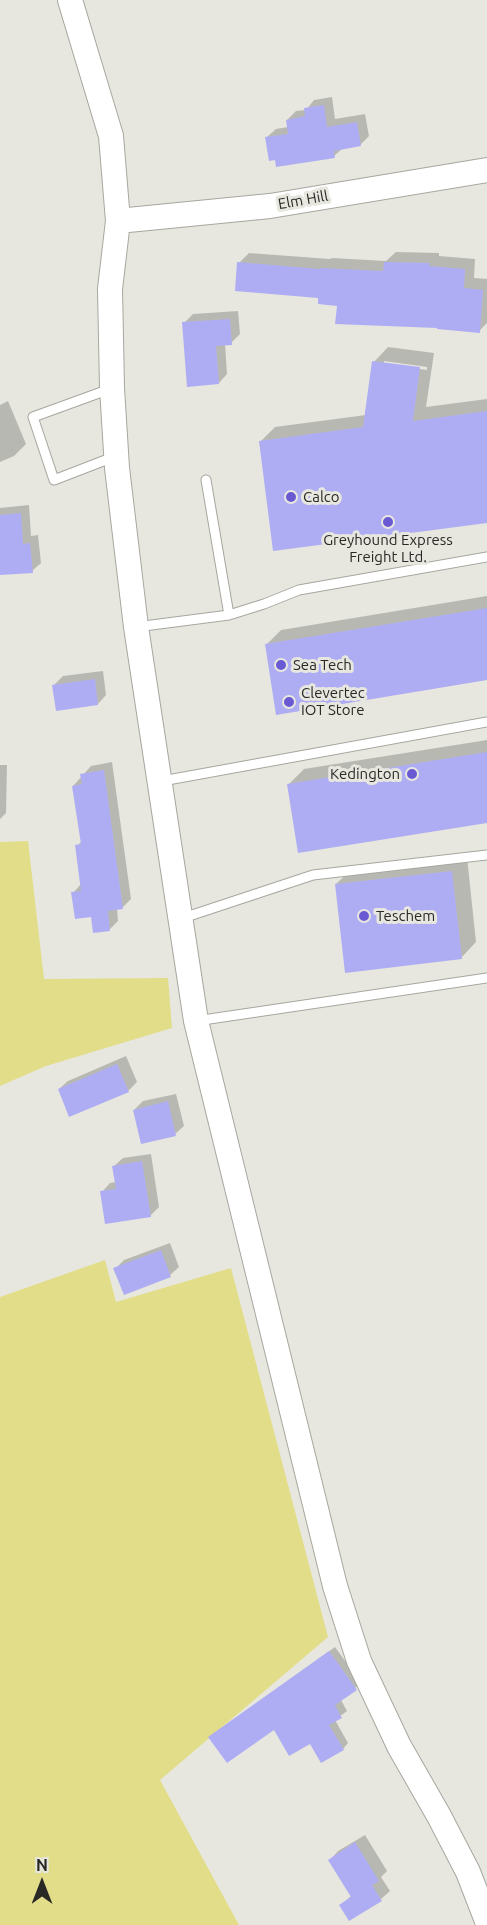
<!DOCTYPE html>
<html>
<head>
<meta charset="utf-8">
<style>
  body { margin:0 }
  #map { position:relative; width:487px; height:1925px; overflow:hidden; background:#e7e7df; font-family:Ubuntu,sans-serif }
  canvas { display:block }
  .north { position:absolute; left:12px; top:1853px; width:60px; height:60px; -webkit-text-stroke:4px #e7e7df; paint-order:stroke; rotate:0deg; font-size:16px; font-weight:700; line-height:24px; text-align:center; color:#282825 }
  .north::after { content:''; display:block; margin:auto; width:21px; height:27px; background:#282825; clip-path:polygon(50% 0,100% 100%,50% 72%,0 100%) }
</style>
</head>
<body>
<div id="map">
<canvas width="487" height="1925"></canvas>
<div class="north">N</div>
</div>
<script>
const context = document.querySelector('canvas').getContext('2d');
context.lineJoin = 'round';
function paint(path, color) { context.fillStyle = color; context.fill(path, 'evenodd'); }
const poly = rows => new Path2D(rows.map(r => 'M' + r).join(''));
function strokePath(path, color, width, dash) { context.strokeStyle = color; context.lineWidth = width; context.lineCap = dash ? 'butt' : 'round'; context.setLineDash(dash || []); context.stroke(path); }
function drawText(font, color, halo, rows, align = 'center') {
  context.font = font + ' Ubuntu,sans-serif'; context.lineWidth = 6; context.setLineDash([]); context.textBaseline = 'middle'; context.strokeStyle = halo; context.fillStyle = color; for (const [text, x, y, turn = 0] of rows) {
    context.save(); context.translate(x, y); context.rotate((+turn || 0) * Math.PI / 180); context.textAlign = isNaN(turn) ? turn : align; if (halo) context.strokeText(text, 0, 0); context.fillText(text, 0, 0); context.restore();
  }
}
paint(poly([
  [28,841,44,979,168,978,172,1028,46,1066,0,1086,0,842],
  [105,1260,116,1302,231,1268,328,1637,160,1780,239,1925,0,1925,0,1297]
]), '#e2dd89');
paint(poly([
  [332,97,335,119,365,114,369,136,360,145,343,148,334,156,267,137,276,129,288,127,287,120,296,111,306,110,314,100],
  [396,252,439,253,439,256,475,259,474,278,487,279,487,323,479,331,338,304,239,263,249,253,330,259,332,258,386,261],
  [238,311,240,334,231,343,225,344,227,374,219,383,184,323,193,314],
  [388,347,434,353,426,407,487,399,487,521,260,442,275,427,366,415,374,362],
  [384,361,427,367,427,370,384,364],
  [8,401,26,444,14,456,0,462,0,405],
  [29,505,31,536,38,535,41,563,32,571,0,574,0,508],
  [487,596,487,679,266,645,281,630],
  [103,671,106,695,98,704,54,685,63,676],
  [487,740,487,822,289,784,304,769],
  [112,762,131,899,123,907,117,908,118,921,110,929,92,915,73,893,81,884,77,846,82,841,73,786,91,766],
  [0,765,7,765,6,813,0,819],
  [467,857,476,942,461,958,336,884,352,869],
  [126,1056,137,1082,128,1091,59,1089,68,1081],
  [176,1094,184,1126,175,1134,134,1110,143,1101],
  [151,1154,159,1207,150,1216,102,1192,110,1183,116,1182,114,1166,123,1158],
  [170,1243,179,1267,170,1275,115,1269,124,1260],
  [335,1647,361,1683,341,1700,347,1711,335,1720,348,1743,343,1749,311,1742,274,1728,210,1737],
  [365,1835,387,1871,381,1877,390,1891,381,1899,341,1905,352,1895,330,1860,338,1851]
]), '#0003');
paint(poly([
  [324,105,327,127,357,122,361,146,334,151,335,158,276,167,275,160,269,161,265,137,288,134,286,120,305,116,304,108],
  [237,262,320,269,320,268,383,271,384,262,430,263,429,266,465,269,464,288,483,290,480,333,437,329,437,328,335,324,337,306,318,304,318,298,235,291],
  [230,319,232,345,216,346,219,384,187,387,182,322],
  [372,361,420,367,413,421,487,411,487,523,273,551,259,441,363,427],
  [21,513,23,544,30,543,33,573,0,575,0,515],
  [487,608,487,680,276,715,265,644],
  [95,679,98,705,56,711,52,685],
  [487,752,487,823,298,853,287,784],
  [104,770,123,909,108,911,110,931,93,933,91,917,75,919,71,892,81,891,75,845,81,844,72,786,82,784,80,774],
  [452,871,462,959,345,973,335,884],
  [117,1064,129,1092,69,1117,58,1089],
  [168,1101,176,1136,141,1144,133,1110],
  [142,1161,151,1217,105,1224,100,1191,116,1189,112,1166],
  [161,1250,171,1277,124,1295,113,1268],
  [329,1651,357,1690,335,1705,342,1718,329,1725,344,1750,321,1763,310,1744,289,1756,274,1730,227,1763,208,1737],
  [355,1842,379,1881,372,1885,382,1901,349,1921,339,1905,351,1897,328,1860]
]), '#aeadf4');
const service = poly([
  [110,389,33,417,54,480,116,456],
  [229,615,264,604,299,590,487,557],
  [136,627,229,615,206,480],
  [162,781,487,722],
  [183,918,313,875,487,855],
  [196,1021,487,978]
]);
const tertiary = poly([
  [70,0,111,136,118,221,110,289,112,388,117,468,136,627,196,1021,335,1586,359,1661,399,1746,439,1816,468,1872,487,1921],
  [118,221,270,206,487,170]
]);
strokePath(service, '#a7a7a0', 11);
strokePath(tertiary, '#a7a7a0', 26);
strokePath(service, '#fff', 9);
strokePath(tertiary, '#fff', 24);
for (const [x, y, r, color] of [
  [291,497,6,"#695ad3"],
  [388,522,6,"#695ad3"],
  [281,665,6,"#695ad3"],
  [289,702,6,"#695ad3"],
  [412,774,6,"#695ad3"],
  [364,916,6,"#695ad3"]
]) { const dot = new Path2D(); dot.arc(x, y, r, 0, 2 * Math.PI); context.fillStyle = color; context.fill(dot); strokePath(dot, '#e7e7df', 2); }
drawText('15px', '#282825', '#e7e7df', [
  ["Elm Hill",303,200,-10]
]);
drawText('15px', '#282825', '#e7e7df', [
  ["Calco",303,497],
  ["Greyhound Express",388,540,"center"],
  ["Freight Ltd.",388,557,"center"],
  ["Sea Tech",293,665],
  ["Clevertec",301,693],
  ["IOT Store",301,710],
  ["Kedington",400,774,"right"],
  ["Teschem",376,916]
], 'left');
</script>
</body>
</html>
